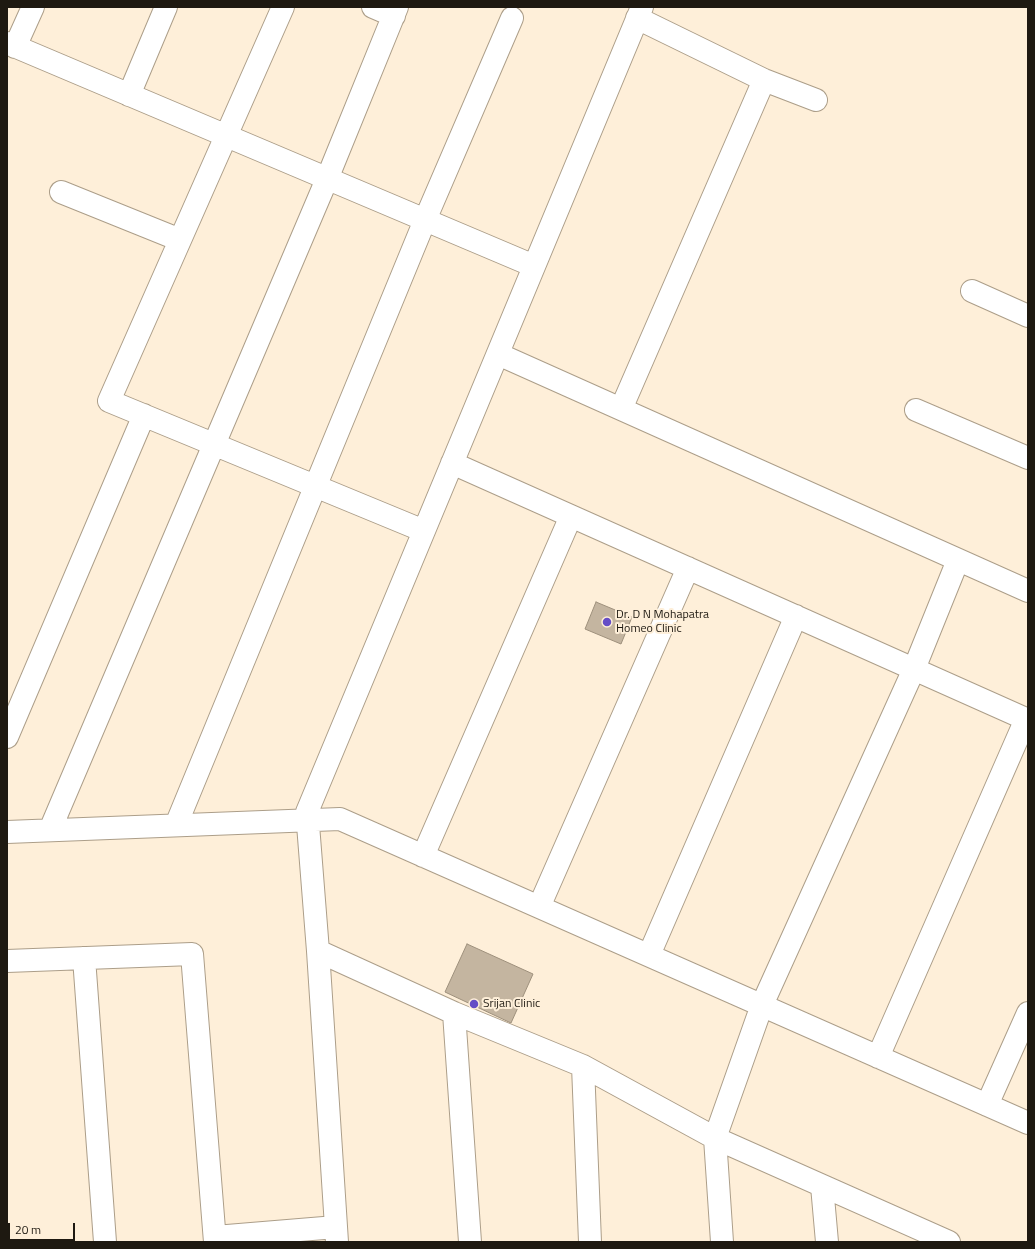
<!DOCTYPE html>
<html>
<head>
<meta charset="utf-8">
<style>
  body { margin:0 }
  #map { position:relative; width:1035px; height:1249px; overflow:hidden; background:#feefd9; font-family:"Titillium Web",sans-serif }
  canvas { display:block }
  .frame { position:absolute; inset:0; border:8px solid #1e1911; pointer-events:none }
  .scale { position:absolute; left:8px; top:1223px; width:67px; height:18px; box-sizing:border-box; border:2px solid #1e1911; border-top:0; padding-left:5px; font-size:12px; line-height:14px; white-space:nowrap; color:#1e1911; -webkit-text-stroke:3px #feefd9; paint-order:stroke }
</style>
</head>
<body>
<div id="map">
<canvas width="1035" height="1249"></canvas>
<div class="frame"></div>
<div class="scale">20 m</div>
</div>
<script>
const context = document.querySelector('canvas').getContext('2d');
context.lineJoin = 'round';
function paint(path, color) { context.fillStyle = color; context.fill(path, 'evenodd'); }
const poly = rows => new Path2D(rows.map(r => 'M' + r).join(''));
function strokePath(path, color, width, dash) { context.strokeStyle = color; context.lineWidth = width; context.lineCap = dash ? 'butt' : 'round'; context.setLineDash(dash || []); context.stroke(path); }
function drawText(font, color, halo, rows, align = 'center') {
  context.font = font + ' "Titillium Web",sans-serif'; context.lineWidth = 4; context.setLineDash([]); context.textBaseline = 'middle'; context.strokeStyle = halo; context.fillStyle = color; for (const [text, x, y, turn = 0] of rows) {
    context.save(); context.translate(x, y); context.rotate((+turn || 0) * Math.PI / 180); context.textAlign = isNaN(turn) ? turn : align; if (halo) context.strokeText(text, 0, 0); context.fillText(text, 0, 0); context.restore();
  }
}
const building = poly([
  [596,602,632,617,621,644,585,629,596,602],
  [467,944,533,974,511,1023,445,992,467,944]
]);
paint(building, '#c4b5a0');
strokePath(building, '#9e907c', 1);
const minor = poly([
  [283,7,109,401,424,531],
  [373,7,394,16],
  [637,18,764,80,816,100],
  [7,43,534,266],
  [15,47,33,7],
  [129,95,166,7],
  [61,192,180,240],
  [972,291,1028,316],
  [498,354,1028,591],
  [621,409,764,80],
  [916,410,1028,458],
  [452,463,1028,720],
  [7,737,144,415],
  [176,825,425,220,512,18],
  [50,830,327,179,397,7],
  [7,832,340,819,1028,1123],
  [423,856,571,516],
  [539,907,688,568],
  [318,951,454,1013,583,1066,715,1138,949,1242],
  [649,955,796,616],
  [84,958,105,1242],
  [7,961,192,954,215,1242],
  [454,1013,470,1242],
  [878,1057,1026,719],
  [583,1066,590,1242],
  [987,1105,1028,1013],
  [822,1186,827,1242],
  [215,1237,336,1227],
  [337,1242,318,951,307,812,642,7],
  [722,1242,715,1138,762,1005,914,669,958,560]
]);
strokePath(minor, '#ac9e89', 24);
strokePath(minor, '#fff', 22);
for (const [x, y, r, color] of [
  [607,622,5,"#654dc6"],
  [474,1004,5,"#654dc6"]
]) { const dot = new Path2D(); dot.arc(x, y, r, 0, 2 * Math.PI); context.fillStyle = color; context.fill(dot); strokePath(dot, '#feefd9', 1.5); }
drawText('12px', '#1e1911', '#feefd9', [
  ["Dr. D N Mohapatra",616,615],
  ["Homeo Clinic",616,629],
  ["Srijan Clinic",483,1004]
], 'left');
</script>
</body>
</html>
